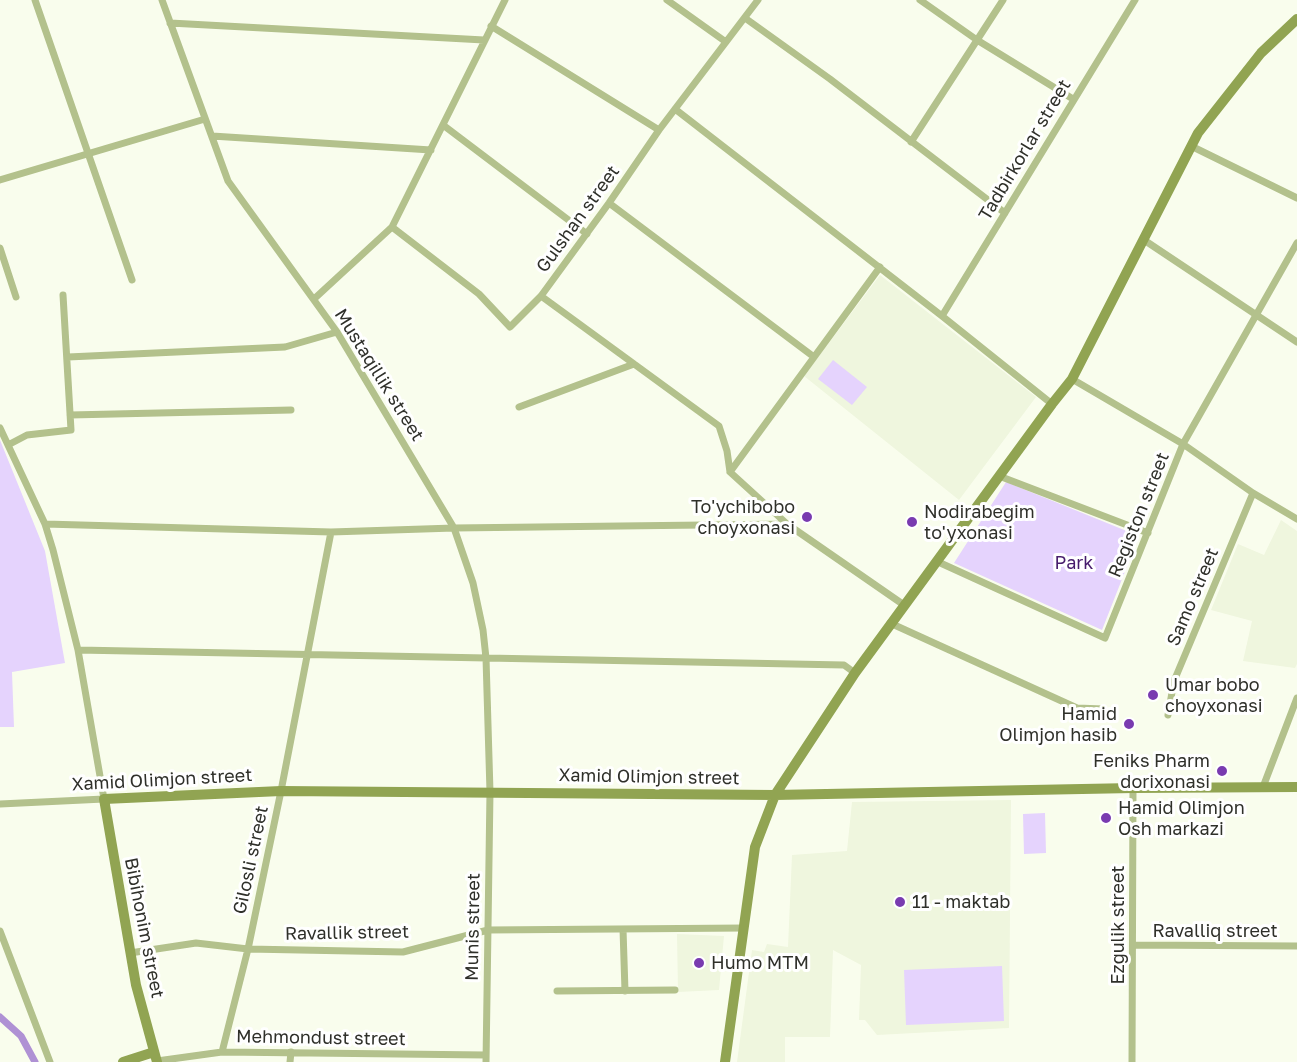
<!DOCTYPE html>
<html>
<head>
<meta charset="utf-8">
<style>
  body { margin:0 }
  canvas { display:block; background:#f9fded }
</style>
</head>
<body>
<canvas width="1297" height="1062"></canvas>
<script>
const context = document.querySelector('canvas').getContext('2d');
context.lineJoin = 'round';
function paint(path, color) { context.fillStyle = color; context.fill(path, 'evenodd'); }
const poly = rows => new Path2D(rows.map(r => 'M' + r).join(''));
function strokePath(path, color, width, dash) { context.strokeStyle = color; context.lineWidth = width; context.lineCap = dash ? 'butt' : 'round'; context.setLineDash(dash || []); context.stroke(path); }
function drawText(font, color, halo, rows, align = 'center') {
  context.font = font + ' "Golos Text",sans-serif'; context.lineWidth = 6; context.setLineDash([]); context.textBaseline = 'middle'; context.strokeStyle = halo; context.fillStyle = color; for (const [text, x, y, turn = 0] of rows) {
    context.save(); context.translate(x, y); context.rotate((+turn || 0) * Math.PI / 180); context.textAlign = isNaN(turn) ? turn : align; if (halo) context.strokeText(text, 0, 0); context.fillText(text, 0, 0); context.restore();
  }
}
paint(poly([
  [880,275,1036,397,959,500,804,376],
  [1281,520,1297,531,1297,664,1295,668,1243,661,1252,621,1211,610,1238,544,1264,555],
  [1011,800,1009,1028,877,1035,865,1020,859,1020,861,965,833,950,830,1037,785,1037,785,1062,737,1062,752,950,764,952,767,944,788,947,792,855,847,851,852,802],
  [677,934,724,936,719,990,678,992]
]), '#eff6de');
paint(poly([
  [833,360,867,387,852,405,818,379],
  [0,440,45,551,65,663,12,672,14,727,0,727],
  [1006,482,1139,536,1102,630,954,563],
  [1045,813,1046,853,1024,854,1023,814],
  [1002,966,1004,1021,906,1025,904,970]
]), '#e5d3fd');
strokePath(poly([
  [0,1017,21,1036,35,1062]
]), '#af91d4', 7);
strokePath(poly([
  [35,0,132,280],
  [162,0,228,181,337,332,454,528,473,583,483,630,486,658,490,792,486,1062],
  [667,0,726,42],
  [920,0,977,40,1073,99],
  [745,18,830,79,1005,213],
  [170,23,484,40],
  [491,26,659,130],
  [675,109,942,316,1052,404],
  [443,125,587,234],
  [212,136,431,150],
  [911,142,1003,0],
  [1191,146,1297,198],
  [0,180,205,119],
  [609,203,814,357],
  [392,227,479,294,510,327,541,296,609,203,659,130,758,0],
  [1144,240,1297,342],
  [0,248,16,297],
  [541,296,719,426,727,451,730,472,787,524],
  [314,299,392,227,505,0],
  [942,316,1135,0],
  [68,357,285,347,337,332],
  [1072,379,1183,444,1253,493,1297,519],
  [519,407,634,364],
  [70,415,291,410],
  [0,428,45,524,53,550,78,650,104,799,0,804],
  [8,445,27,435,71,430,63,295],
  [730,472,880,267],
  [999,476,1148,533],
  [45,524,331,532,454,528,787,524,904,605],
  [936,561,1105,638,1183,444,1297,243],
  [890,623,1077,708,1103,709],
  [78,650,844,665,855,673],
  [1168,715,1174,681,1253,493],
  [1263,787,1297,698],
  [623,929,625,991],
  [0,931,50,1062],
  [1133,945,1297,946],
  [130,953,196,943,248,949,403,952,488,930,744,928],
  [557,991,675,990],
  [222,1052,248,949,281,791,331,532],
  [157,1061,222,1052,486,1055],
  [290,1062,291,1052],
  [1132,1062,1133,788]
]), '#b3c18c', 7);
strokePath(poly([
  [123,1062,154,1052],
  [157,1062,136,985,104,799,281,791,775,795,1133,788,1297,787],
  [725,1062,755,847,775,795,855,673,1052,404,1072,379,1198,133,1261,53,1297,19]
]), '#91a452', 10);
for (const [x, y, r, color] of [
  [807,517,6,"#793bb0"],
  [912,522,6,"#793bb0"],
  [1153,695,6,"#793bb0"],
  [1129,724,6,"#793bb0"],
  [1222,771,6,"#793bb0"],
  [1106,818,6,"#793bb0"],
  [900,902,6,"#793bb0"],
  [699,963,6,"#793bb0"]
]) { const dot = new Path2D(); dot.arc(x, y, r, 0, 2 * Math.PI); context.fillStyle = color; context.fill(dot); strokePath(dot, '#fff', 2); }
drawText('18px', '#2f302a', '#fff', [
  ["Tadbirkorlar street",1025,150,-59],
  ["Gulshan street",578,219,-54],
  ["Mustaqillik street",379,375,58],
  ["Registon street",1139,515,-68],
  ["Samo street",1193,597,-67],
  ["Xamid Olimjon street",649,777,1],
  ["Xamid Olimjon street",162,780,-3],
  ["Gilosli street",251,860,-78],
  ["Ezgulik street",1118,925,-90],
  ["Munis street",473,927,-89],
  ["Bibihonim street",144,928,79],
  ["Ravalliq street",1215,931],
  ["Ravallik street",347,933,-1],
  ["Mehmondust street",321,1038,1]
]);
drawText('18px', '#2f302a', '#fff', [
  ["To'ychibobo",795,507,"right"],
  ["choyxonasi",795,528,"right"],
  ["Nodirabegim",924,512],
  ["to'yxonasi",924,533],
  ["Umar bobo",1165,685],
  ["choyxonasi",1165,706],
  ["Hamid",1117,714,"right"],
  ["Olimjon hasib",1117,735,"right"],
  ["Feniks Pharm",1210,761,"right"],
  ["dorixonasi",1210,782,"right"],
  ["Hamid Olimjon",1118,808],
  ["Osh markazi",1118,829],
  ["11 - maktab",912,902],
  ["Humo MTM",711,963]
], 'left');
drawText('18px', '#471c6c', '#fff', [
  ["Park",1074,563]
]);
</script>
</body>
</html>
